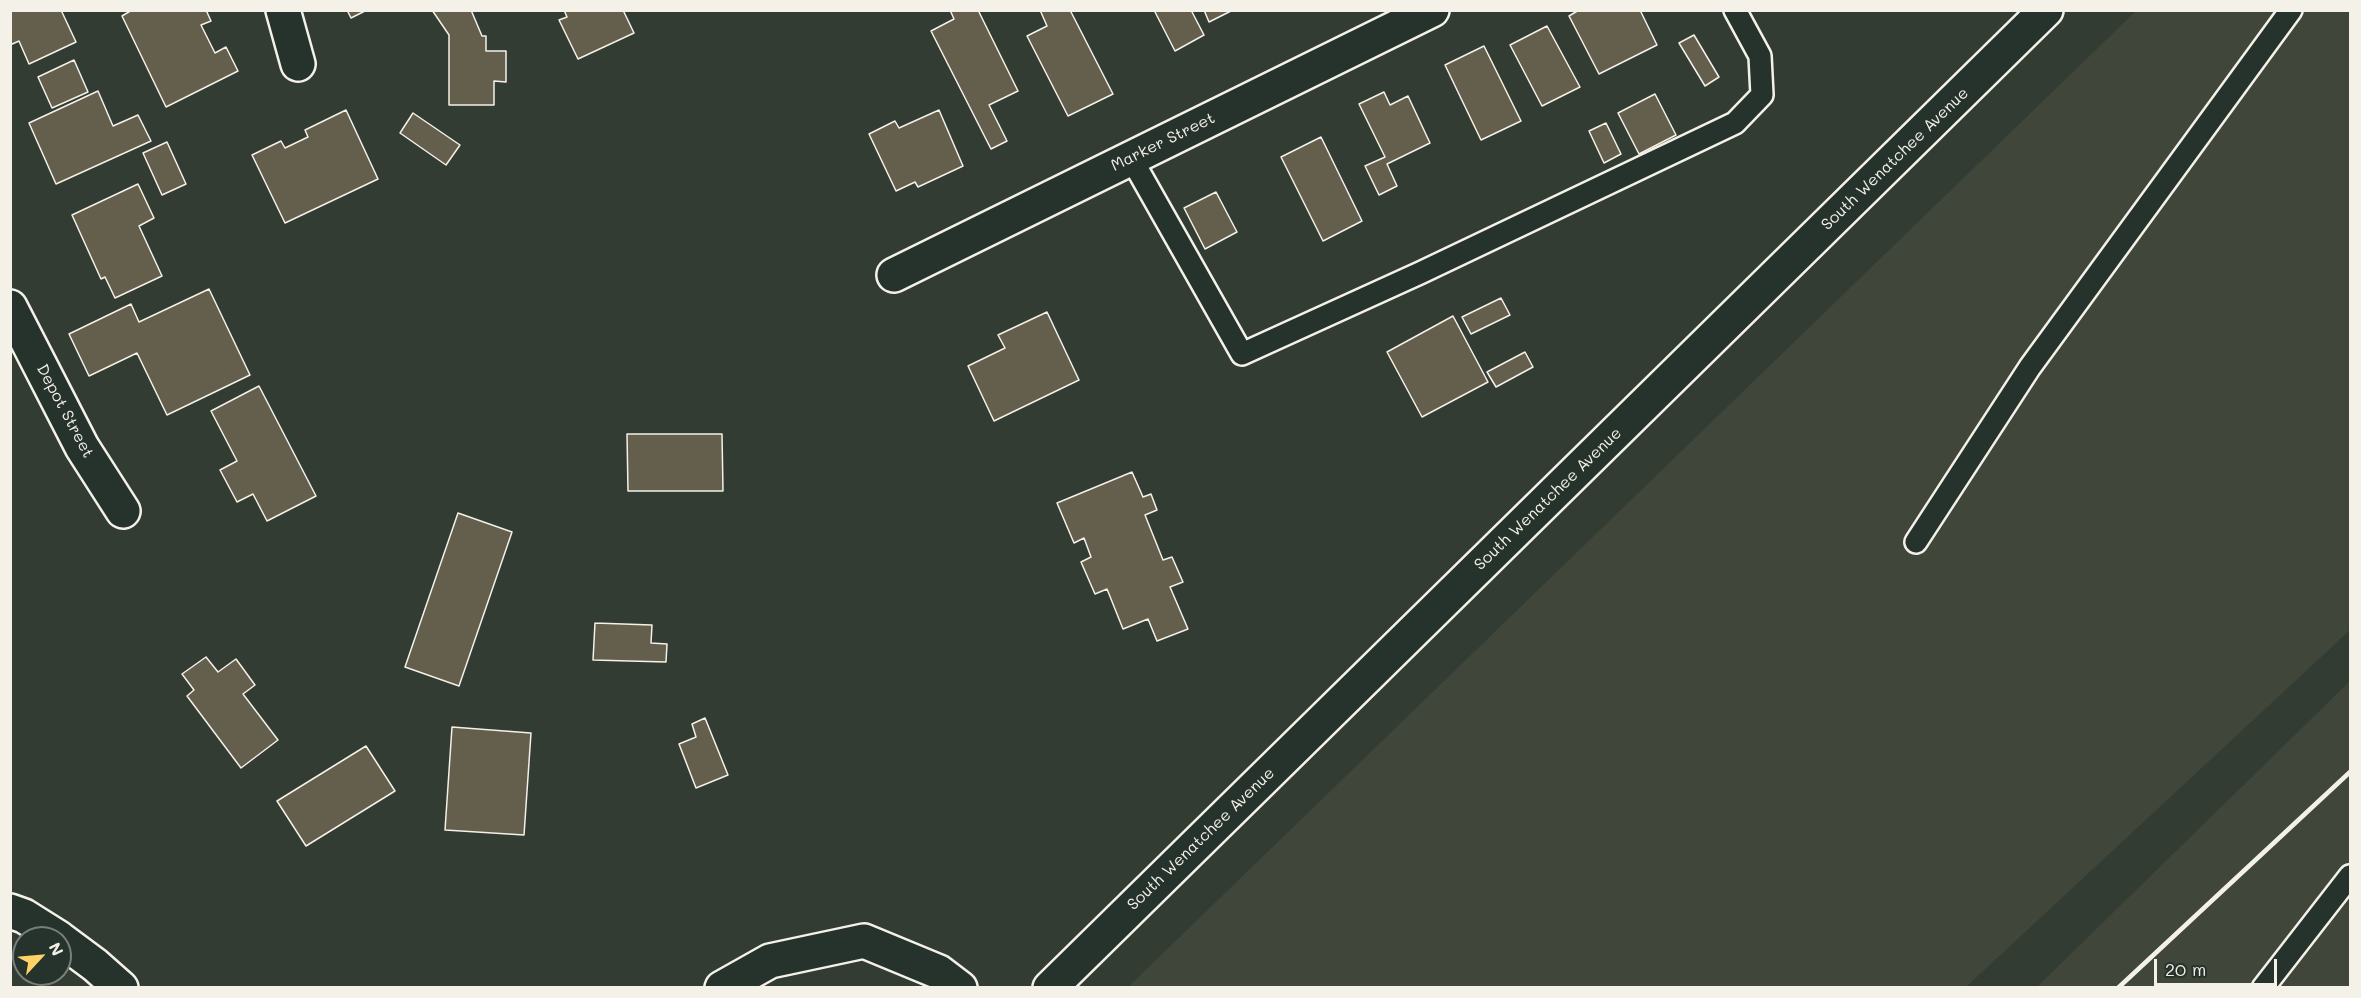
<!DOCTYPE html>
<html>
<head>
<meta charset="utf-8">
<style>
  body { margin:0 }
  #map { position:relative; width:2361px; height:998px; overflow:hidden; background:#323c33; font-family:Mali,sans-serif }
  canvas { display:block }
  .frame { position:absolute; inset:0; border:12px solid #f4f1e8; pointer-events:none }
  .north { position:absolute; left:12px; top:926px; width:60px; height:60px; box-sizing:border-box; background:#26332d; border:2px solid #787f78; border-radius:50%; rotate:64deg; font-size:16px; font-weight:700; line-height:24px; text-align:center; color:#f4f1e8 }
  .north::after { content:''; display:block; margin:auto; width:21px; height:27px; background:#ffd166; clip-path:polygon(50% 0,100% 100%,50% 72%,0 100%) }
  .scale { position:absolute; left:2154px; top:959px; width:123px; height:27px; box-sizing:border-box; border:3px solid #f4f1e8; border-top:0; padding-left:8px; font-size:18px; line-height:21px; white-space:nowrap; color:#f4f1e8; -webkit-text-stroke:4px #26332d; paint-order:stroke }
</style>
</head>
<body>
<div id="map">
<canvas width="2361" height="998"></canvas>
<div class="frame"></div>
<div class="north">N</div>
<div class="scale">20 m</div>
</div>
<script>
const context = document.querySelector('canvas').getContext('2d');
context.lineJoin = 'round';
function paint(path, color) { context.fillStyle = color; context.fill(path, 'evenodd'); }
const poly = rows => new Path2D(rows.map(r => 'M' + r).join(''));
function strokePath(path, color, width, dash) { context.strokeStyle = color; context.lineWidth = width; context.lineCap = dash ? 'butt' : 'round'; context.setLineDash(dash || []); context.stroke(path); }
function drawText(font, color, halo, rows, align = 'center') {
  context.font = font + ' Mali,sans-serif'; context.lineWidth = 6; context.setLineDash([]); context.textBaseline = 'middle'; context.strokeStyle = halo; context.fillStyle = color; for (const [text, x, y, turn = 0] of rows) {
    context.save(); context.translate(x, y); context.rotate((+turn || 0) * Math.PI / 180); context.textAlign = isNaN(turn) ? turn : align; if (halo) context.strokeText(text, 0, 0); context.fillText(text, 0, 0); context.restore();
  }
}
paint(poly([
  [2136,11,2350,11,2350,630,1966,987,1127,988],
  [2350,681,2350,987,2037,987]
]), '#41463b');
const building = poly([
  [10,10,61,10,76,42,29,64,19,41,10,45,10,10],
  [132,10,206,10,211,21,201,25,215,53,226,47,238,71,166,107,122,16,132,10],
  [347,10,367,10,351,18,347,10],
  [432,10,471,10,482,36,486,36,486,51,506,51,506,82,494,81,494,105,449,105,449,35,432,10],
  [564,10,623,10,634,33,578,59,559,20,567,17,564,10],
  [950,10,978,10,1018,91,989,105,1007,141,991,149,931,31,954,19,950,10],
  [1040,10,1070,10,1113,94,1068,116,1027,36,1047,26,1040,10],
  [1154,10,1191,10,1204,35,1175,51,1154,10],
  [1204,10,1233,10,1209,22,1204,10],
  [1579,10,1640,10,1657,45,1599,74,1569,16,1579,10],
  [1547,26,1580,87,1542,106,1510,45,1547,26],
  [1694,35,1719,77,1705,86,1679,43,1694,35],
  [1484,46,1521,121,1481,140,1445,65,1484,46],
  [74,60,88,92,52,108,38,77,74,60],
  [98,91,113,126,138,115,151,141,56,184,29,123,98,91],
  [1384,92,1390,105,1408,96,1430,143,1387,164,1397,186,1379,195,1365,166,1385,157,1359,104,1384,92],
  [1655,94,1676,135,1639,154,1618,113,1655,94],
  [346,110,378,179,285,223,252,155,281,141,285,148,308,137,305,130,346,110],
  [939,110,963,166,918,187,915,182,896,191,869,134,895,121,899,128,939,110],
  [413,113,460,145,446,165,400,133,413,113],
  [1606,123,1621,154,1604,163,1589,131,1606,123],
  [1321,137,1362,221,1323,241,1281,157,1321,137],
  [167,142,186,184,162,195,143,153,167,142],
  [138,184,154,218,139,226,162,276,115,298,105,277,101,279,72,215,138,184],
  [1216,192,1237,232,1205,249,1184,208,1216,192],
  [209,289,250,375,167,415,137,353,89,376,69,334,131,304,139,322,209,289],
  [1501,298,1510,315,1471,334,1462,317,1501,298],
  [1047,312,1079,380,994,421,968,366,1005,348,998,335,1047,312],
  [1453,316,1488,382,1422,417,1387,352,1453,316],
  [1525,352,1533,367,1496,387,1487,372,1525,352],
  [259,386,316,496,267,521,253,494,237,502,220,470,237,461,211,411,259,386],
  [627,434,722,434,723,491,628,491,627,434],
  [1132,472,1143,497,1151,494,1157,510,1145,515,1163,560,1172,557,1183,582,1170,587,1188,629,1157,641,1148,619,1123,629,1107,589,1095,594,1081,562,1091,557,1084,538,1074,543,1057,503,1132,472],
  [458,513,512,532,459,686,405,667,458,513],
  [595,623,652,625,651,643,667,644,666,662,593,660,595,623],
  [206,657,218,672,236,659,255,685,243,694,278,740,241,768,187,696,194,690,182,674,206,657],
  [705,718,728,775,696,788,679,744,696,737,692,724,705,718],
  [452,727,531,733,524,835,445,830,452,727],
  [366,746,395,791,306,846,277,801,366,746]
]);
paint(building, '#645e4d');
strokePath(building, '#f4f1e8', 1.5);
const lane = poly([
  [1131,158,1242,354,1420,273,1735,123,1762,95,1760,56,1735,10],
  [1916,542,2030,367,2291,10],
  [2263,988,2350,876]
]);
const street = poly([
  [283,10,298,64],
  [894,275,1432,10],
  [10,307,82,447,123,511],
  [10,911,24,916,59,938],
  [60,939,95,965,121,988],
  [722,988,770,961,864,941,939,972,960,988]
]);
const secondary = poly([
  [1050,988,2046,10]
]);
strokePath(lane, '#f4f1e8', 26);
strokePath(street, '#f4f1e8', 38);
strokePath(secondary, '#f4f1e8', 38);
strokePath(lane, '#26332d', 21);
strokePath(street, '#26332d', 33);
strokePath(secondary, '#26332d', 33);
strokePath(poly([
  [2118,988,2350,772]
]), '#f4f1e8', 4.5);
drawText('16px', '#f4f1e8', '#26332d', [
  ["Marker Street",1163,142,-26],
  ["South Wenatchee Avenue",1895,159,-44],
  ["Depot Street",65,411,62],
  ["South Wenatchee Avenue",1548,499,-44],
  ["South Wenatchee Avenue",1201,839,-44]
]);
</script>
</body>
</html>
